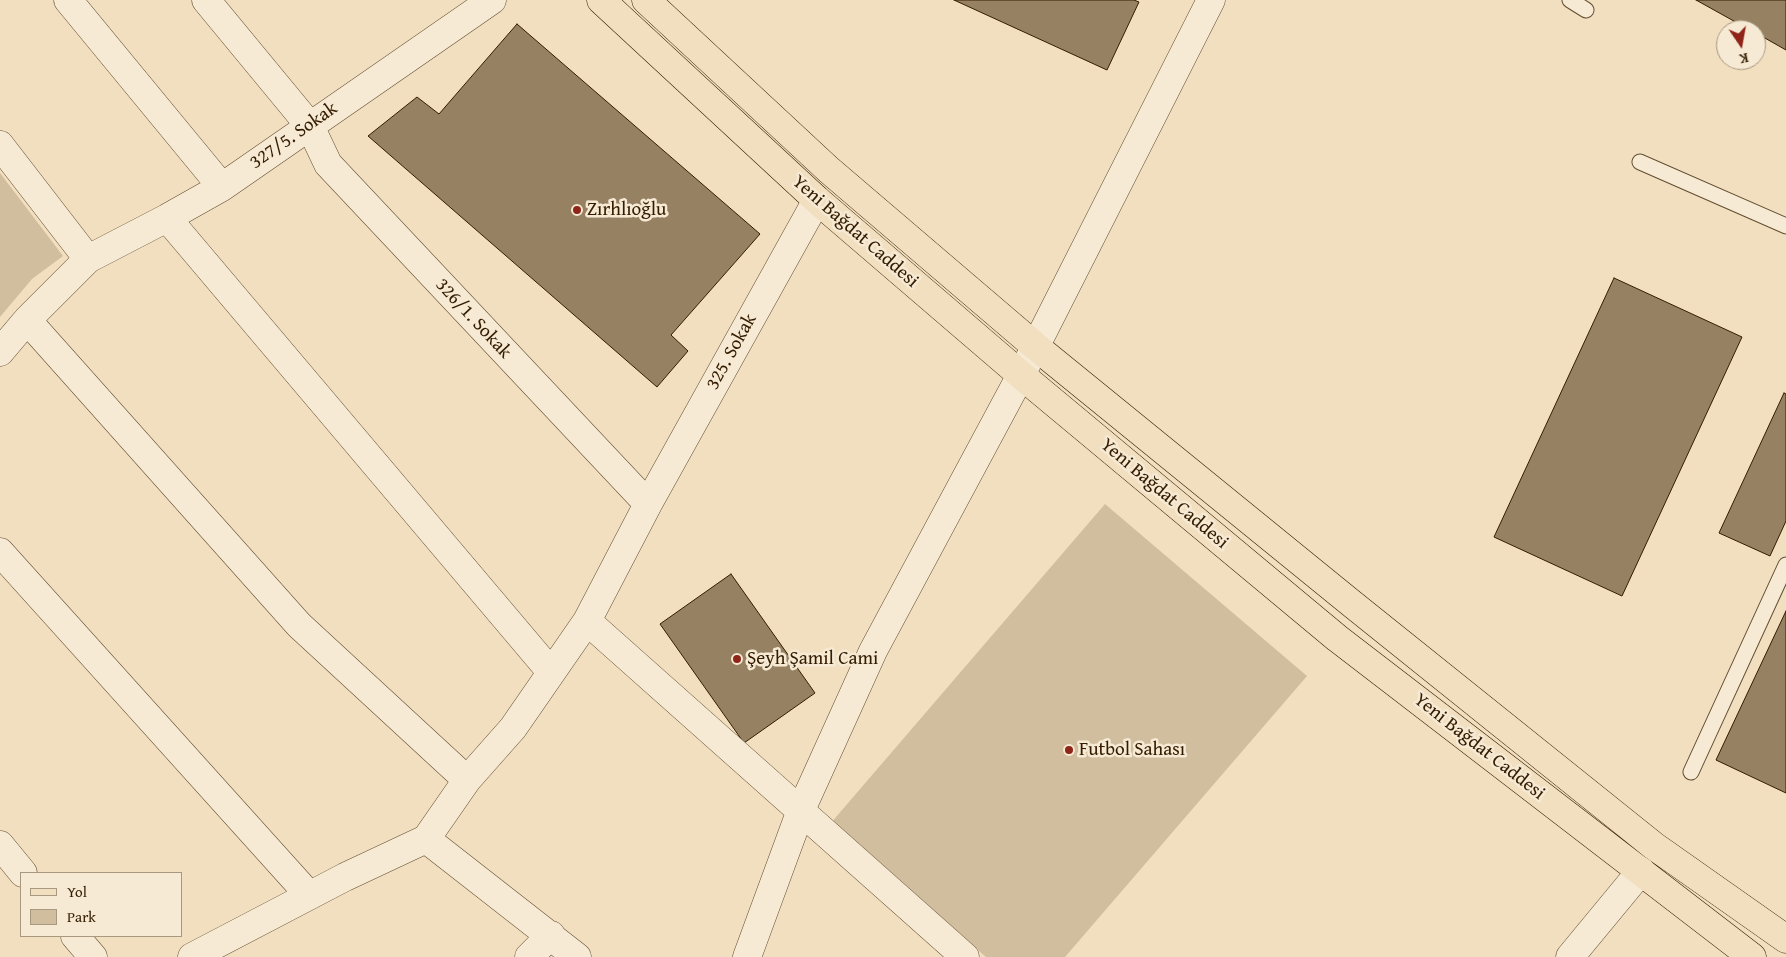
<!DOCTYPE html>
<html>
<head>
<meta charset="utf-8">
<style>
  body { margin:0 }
  #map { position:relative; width:1786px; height:957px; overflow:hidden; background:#f1dfbf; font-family:"Gentium Book Plus",serif }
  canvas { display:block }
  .legend { position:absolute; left:20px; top:872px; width:162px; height:65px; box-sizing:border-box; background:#f6ead5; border:1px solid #a89880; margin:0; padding:6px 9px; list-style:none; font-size:15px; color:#341c00 }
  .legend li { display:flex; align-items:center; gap:10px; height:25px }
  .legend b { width:25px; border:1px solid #a89880 }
  .north { position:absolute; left:1716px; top:20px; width:50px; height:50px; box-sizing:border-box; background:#f6ead5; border:1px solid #a89880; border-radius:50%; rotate:168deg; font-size:14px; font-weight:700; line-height:20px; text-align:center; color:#341c00 }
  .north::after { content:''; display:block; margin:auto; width:18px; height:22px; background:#8f2418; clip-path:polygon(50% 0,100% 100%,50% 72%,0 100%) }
</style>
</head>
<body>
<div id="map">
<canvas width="1786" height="957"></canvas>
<ul class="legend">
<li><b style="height:6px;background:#f1dfbf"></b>Yol</li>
<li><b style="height:14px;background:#d1be9f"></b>Park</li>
</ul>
<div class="north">K</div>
</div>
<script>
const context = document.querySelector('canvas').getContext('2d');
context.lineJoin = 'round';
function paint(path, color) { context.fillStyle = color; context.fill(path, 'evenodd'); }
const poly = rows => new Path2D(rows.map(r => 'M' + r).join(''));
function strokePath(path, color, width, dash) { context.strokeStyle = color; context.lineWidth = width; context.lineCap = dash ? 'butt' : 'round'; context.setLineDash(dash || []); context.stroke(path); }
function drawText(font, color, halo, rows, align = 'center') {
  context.font = font + ' "Gentium Book Plus",serif'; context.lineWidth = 5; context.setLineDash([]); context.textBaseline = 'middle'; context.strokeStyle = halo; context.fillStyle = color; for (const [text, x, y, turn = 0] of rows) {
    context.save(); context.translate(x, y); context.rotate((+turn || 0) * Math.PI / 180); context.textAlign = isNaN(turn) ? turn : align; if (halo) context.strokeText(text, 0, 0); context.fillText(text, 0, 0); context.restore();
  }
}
paint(poly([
  [0,173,63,256,32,279,0,317],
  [1105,504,1307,676,1065,957,986,957,830,824]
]), '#d1be9f');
const building = poly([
  [954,0,1134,0,1139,2,1107,70,954,0],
  [1696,0,1786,0,1786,50,1756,33,1756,30,1750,30,1696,0],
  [517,24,760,234,671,335,688,351,657,387,368,136,417,97,439,114,517,24],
  [1614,278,1742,337,1622,596,1494,537,1614,278],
  [1784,393,1786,394,1786,521,1770,556,1719,533,1784,393],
  [731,574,815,693,744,743,660,624,731,574],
  [1786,611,1786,793,1716,760,1786,611]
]);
paint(building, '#968163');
strokePath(building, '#341c00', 1);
const lane = poly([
  [1570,0,1586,10],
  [1640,162,1786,226],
  [1691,772,1786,565]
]);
const street = poly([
  [68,0,222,187],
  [206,0,310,126,328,164,648,504],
  [0,145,88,259],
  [167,218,551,672],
  [27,320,299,625,467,780],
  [0,352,27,320,88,259,167,218,222,187,492,0],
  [0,552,309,895],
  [587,621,965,957],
  [426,839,577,957],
  [0,845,23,873],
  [75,936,93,957],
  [192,957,345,877,426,839,467,780,513,728,587,621,648,504,817,200],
  [529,957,551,935],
  [747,957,801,810,873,651,1021,375,1211,0],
  [1570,957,1641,871]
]);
const primary = poly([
  [601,0,817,200,1021,375,1337,638,1752,957],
  [646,0,829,170,1035,346,1351,603,1654,846,1786,939]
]);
strokePath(lane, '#634d30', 17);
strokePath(street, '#634d30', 29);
strokePath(primary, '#341c00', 29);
strokePath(lane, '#f6ead5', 15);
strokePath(street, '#f6ead5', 28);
strokePath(primary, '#f1dfbf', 28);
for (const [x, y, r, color] of [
  [577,210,5,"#8f2418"],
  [737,659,5,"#8f2418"],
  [1069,750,5,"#8f2418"]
]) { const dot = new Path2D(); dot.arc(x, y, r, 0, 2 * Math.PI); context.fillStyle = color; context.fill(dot); strokePath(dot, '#f6ead5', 2); }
drawText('19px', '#341c00', '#f6ead5', [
  ["327/5. Sokak",294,136,-35],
  ["Yeni Bağdat Caddesi",855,232,41],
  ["326/1. Sokak",473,319,47],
  ["325. Sokak",732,352,-61],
  ["Yeni Bağdat Caddesi",1164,494,40],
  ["Yeni Bağdat Caddesi",1479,747,38]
]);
drawText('19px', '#341c00', '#f6ead5', [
  ["Zırhlıoğlu",587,210],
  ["Şeyh Şamil Cami",747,659],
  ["Futbol Sahası",1079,750]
], 'left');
</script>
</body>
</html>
